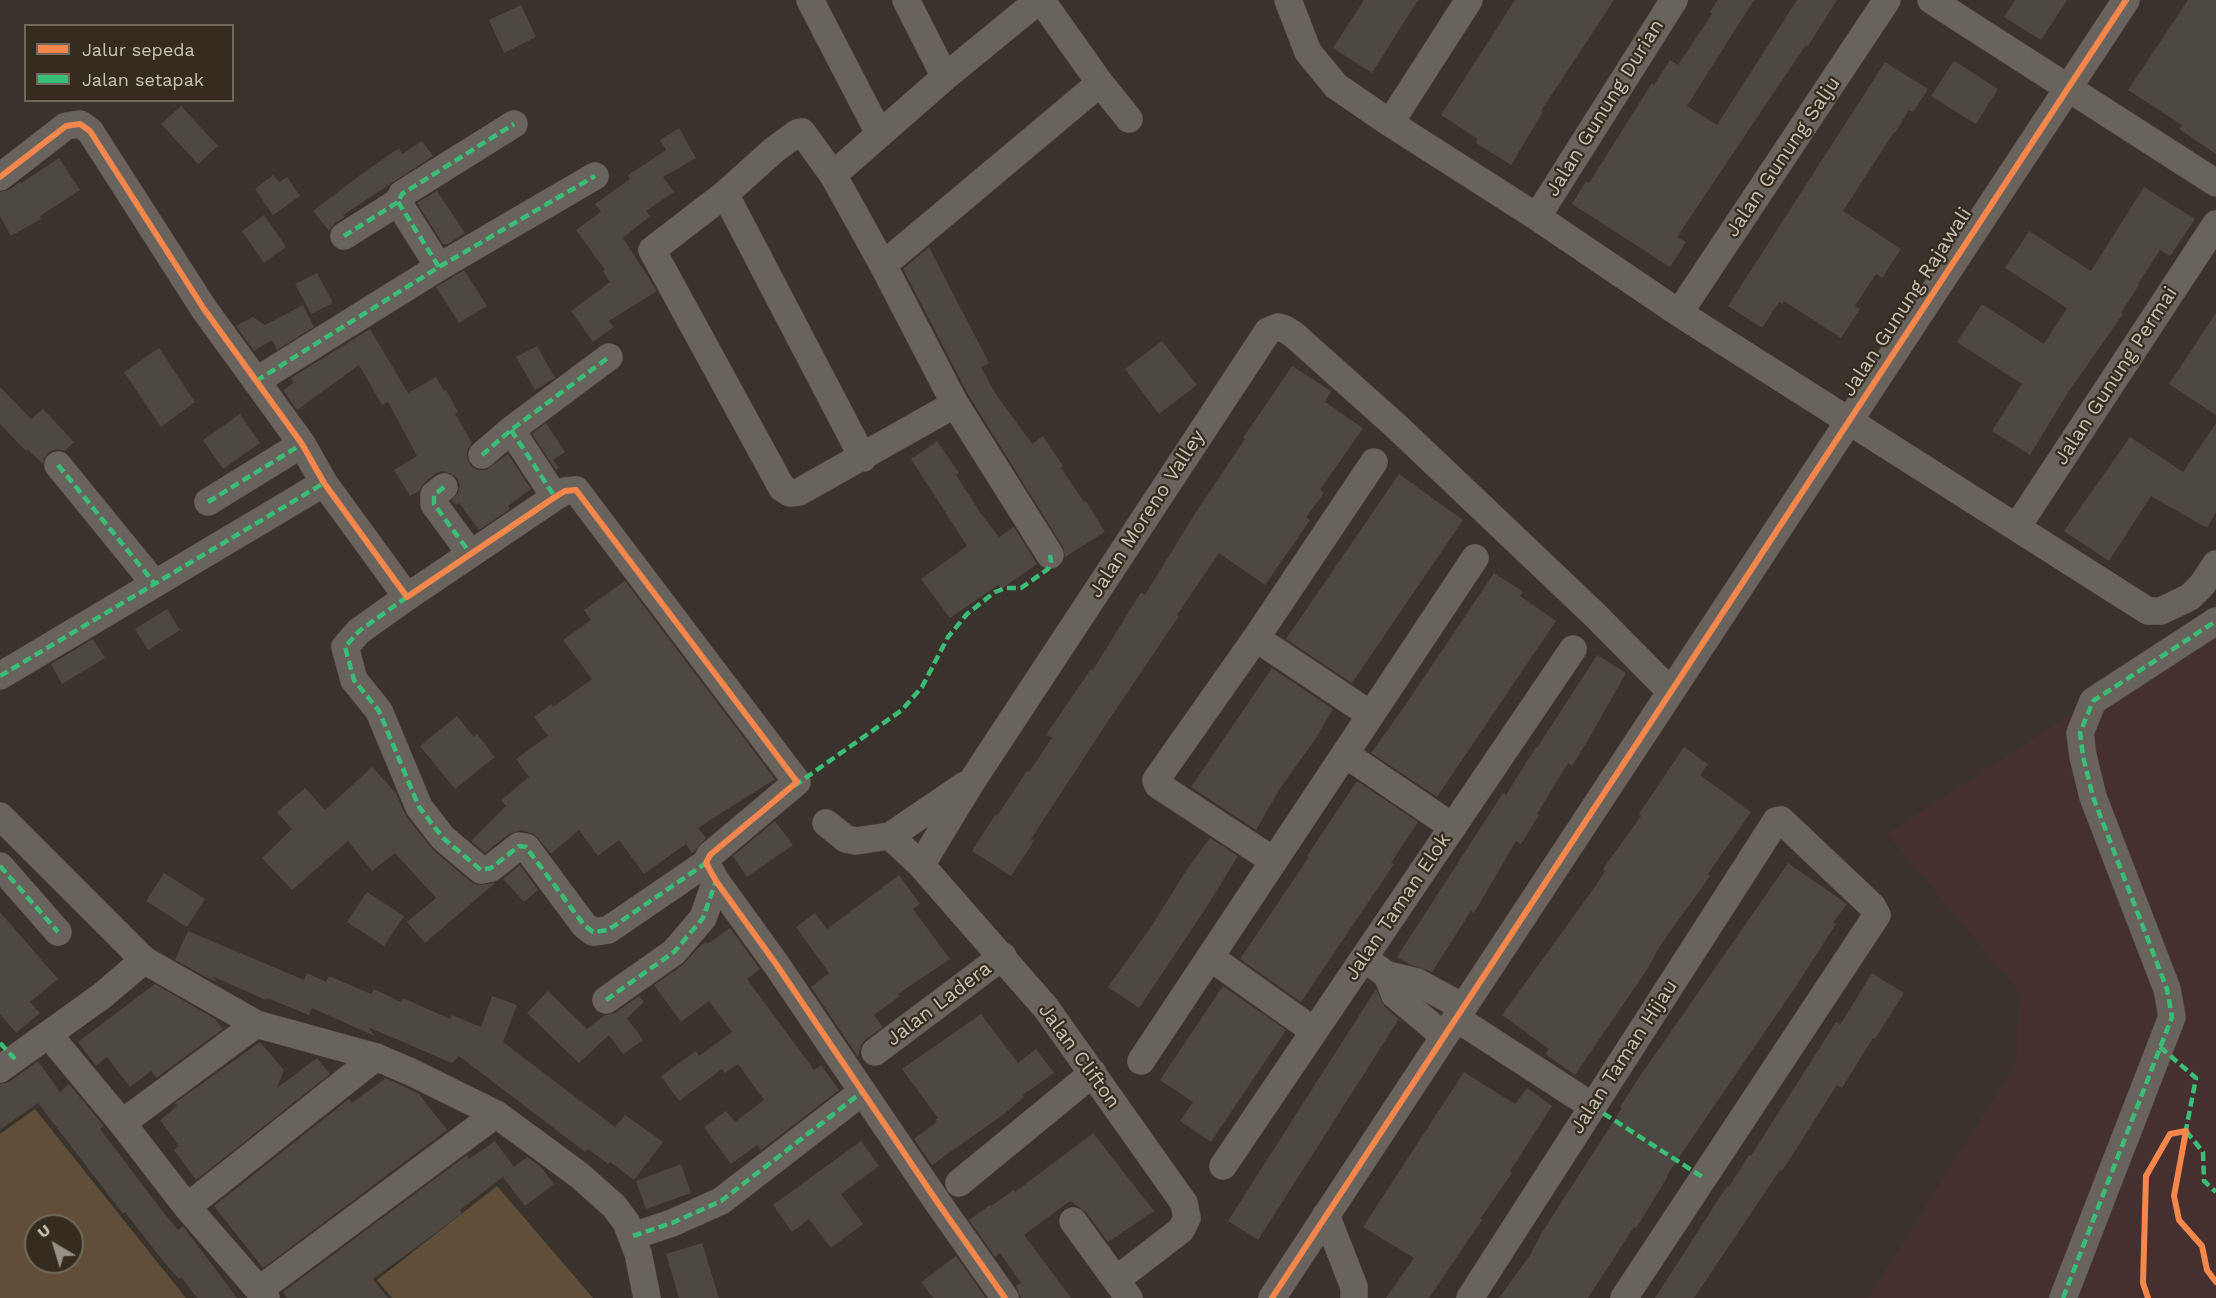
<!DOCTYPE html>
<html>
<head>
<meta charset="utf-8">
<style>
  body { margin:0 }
  #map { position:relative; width:2216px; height:1298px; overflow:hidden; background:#3a332c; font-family:"Work Sans",sans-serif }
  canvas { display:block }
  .legend { position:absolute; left:24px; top:24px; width:210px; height:78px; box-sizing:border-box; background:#352c1f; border:2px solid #71685c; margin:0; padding:8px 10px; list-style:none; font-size:18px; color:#cac2b7 }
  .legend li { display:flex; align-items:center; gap:12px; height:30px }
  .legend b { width:30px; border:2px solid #71685c }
  .north { position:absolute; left:24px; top:1214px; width:60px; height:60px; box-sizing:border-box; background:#352c1f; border:2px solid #71685c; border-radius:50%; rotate:322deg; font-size:16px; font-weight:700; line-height:24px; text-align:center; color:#cac2b7 }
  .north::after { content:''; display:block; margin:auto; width:21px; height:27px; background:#989086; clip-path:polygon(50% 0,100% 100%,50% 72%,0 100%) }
</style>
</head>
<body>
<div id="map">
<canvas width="2216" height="1298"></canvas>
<ul class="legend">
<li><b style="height:8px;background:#f5874c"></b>Jalur sepeda</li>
<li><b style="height:8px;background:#3abd76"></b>Jalan setapak</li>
</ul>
<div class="north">U</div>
</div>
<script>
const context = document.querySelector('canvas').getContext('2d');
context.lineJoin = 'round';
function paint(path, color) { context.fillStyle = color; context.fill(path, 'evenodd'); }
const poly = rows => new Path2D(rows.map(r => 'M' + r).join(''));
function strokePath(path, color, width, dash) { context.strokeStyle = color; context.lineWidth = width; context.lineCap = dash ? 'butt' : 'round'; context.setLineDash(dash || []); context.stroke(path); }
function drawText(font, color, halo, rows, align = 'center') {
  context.font = font + ' "Work Sans",sans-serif'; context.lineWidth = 4.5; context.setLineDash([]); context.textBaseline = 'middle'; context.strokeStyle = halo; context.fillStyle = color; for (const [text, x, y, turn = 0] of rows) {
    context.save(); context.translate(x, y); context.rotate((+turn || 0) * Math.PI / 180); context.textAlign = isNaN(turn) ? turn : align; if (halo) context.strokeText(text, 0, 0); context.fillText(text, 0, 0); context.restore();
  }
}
paint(poly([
  [2216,618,2216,1298,1868,1298,2016,1063,2020,993,1887,834]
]), '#46302f');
paint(poly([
  [35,1109,186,1298,0,1298,0,1134],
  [36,1226,72,1226,72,1262,36,1262],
  [497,1186,593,1298,392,1298,377,1280]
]), '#604e38');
paint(poly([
  [1364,0,1418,0,1372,73,1333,48],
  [1515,0,1614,0,1541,111,1543,112,1511,165,1476,143,1478,139,1441,115],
  [1718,0,1754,0,1687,106,1717,125,1797,0,1837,0,1808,46,1806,45,1791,67,1677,237,1686,242,1670,267,1572,204,1586,181,1589,183,1652,83,1654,85,1670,60,1678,65,1712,14,1710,12],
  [2015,0,2067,0,2041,40,2004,17],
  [2188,0,2216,0,2216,154,2179,129,2182,125,2128,90],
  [521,5,536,37,504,53,489,20],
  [1954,61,1998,89,1976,124,1931,96],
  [1885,62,1928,89,1913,112,1909,110,1895,133,1894,132,1843,211,1901,249,1882,278,1876,274,1855,306,1860,309,1841,338,1784,301,1782,304,1779,302,1762,328,1728,306],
  [181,106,218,146,198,164,161,124],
  [679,128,696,158,663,177,674,192,646,211,650,216,623,238,657,291,609,321,614,327,593,342,571,311,610,282,603,271,605,270,576,230,601,212,595,204,630,179,628,175,666,150,660,140],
  [422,141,433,156,343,215,345,217,335,223,329,231,313,211,360,175,399,148,402,154],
  [59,158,80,190,40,216,41,219,11,236,0,216,0,192,9,190,20,182,21,183],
  [273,175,279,182,287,177,300,196,273,215,255,189],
  [2144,187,2195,219,2170,256,2160,250,2138,284,2139,285,2121,313,2123,314,2069,391,2030,455,1992,431,2022,384,1957,342,1982,304,2044,344,2067,308,2005,268,2029,231,2091,271],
  [437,191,465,233,448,244,443,244,417,203],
  [264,215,286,247,264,263,242,231],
  [929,247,989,363,981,367,995,393,1032,444,1043,436,1063,466,1061,468,1084,502,1086,501,1105,532,1065,557,1063,547,969,396,903,269],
  [464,270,487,306,459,323,436,287],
  [317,273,333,303,311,314,295,284],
  [303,305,314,327,277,350,272,340,254,351,236,326,253,317,265,325],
  [2216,313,2216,415,2169,384],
  [370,329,408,393,436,377,444,391,446,390,458,412,455,414,472,443,467,450,467,459,471,466,477,470,486,470,508,454,531,489,508,506,510,509,479,530,459,503,456,505,452,500,458,493,460,485,457,478,450,473,442,471,435,474,424,483,419,491,410,496,394,470,417,456,388,402,382,405,359,365,297,410,285,393,284,390,293,383,291,378],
  [1162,341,1197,385,1159,414,1125,369],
  [537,346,555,378,535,390,516,357],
  [159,348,195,402,161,427,124,372],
  [1292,366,1331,391,1325,402,1363,428,1320,490,1324,493,1306,517,1310,520,1265,585,1219,553,1177,615,1179,616,1106,724,1031,839,1034,841,1011,876,972,851,995,815,997,816,1027,771,1029,772,1052,738,1046,735,1091,669,1093,670,1141,592,1145,595,1194,515,1245,439,1243,438],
  [0,387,31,419,43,409,74,442,65,451,56,449,49,452,44,459,43,464,27,449,26,451,0,424],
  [240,414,260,443,223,469,203,440],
  [546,423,565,452,553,460,559,468,556,470,532,434],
  [2216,423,2216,512,2207,528,2151,496,2109,561,2064,531,2130,437,2183,472],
  [937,441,959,473,956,475,982,515,999,537,1014,527,1037,564,1001,589,998,585,950,618,921,579,967,546,911,459],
  [1399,474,1463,520,1352,683,1286,639],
  [1494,573,1523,592,1520,596,1556,621,1437,797,1371,753,1404,707],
  [625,581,775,779,698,828,706,838,694,852,692,853,686,844,644,874,619,840,598,856,579,830,551,854,534,834,521,830,509,834,485,853,471,841,506,806,501,800,529,777,516,759,548,736,534,717,551,704,553,707,592,679,563,640,591,620,584,610],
  [167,609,180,630,148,650,135,629],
  [93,639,105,658,62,684,51,664],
  [1597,655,1626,673,1588,740,1572,766,1568,763,1537,814,1539,815,1521,844,1516,841,1474,913,1471,911,1432,972,1409,964,1397,957,1503,793,1506,795,1536,747,1537,748],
  [1272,668,1333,709,1314,741,1279,790,1256,830,1191,787],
  [457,716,474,737,477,734,495,757,455,789,420,746],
  [1684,747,1708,764,1700,775,1751,812,1708,874,1710,876,1660,946,1648,968,1575,1075,1545,1054,1549,1049,1502,1015,1592,891,1605,871,1603,869,1641,816,1639,814],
  [372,767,396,793,406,816,433,850,471,882,478,885,495,883,425,943,407,922,436,898,395,853,372,871,348,841,292,890,262,858,292,829,277,812,305,788,325,810],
  [1357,781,1418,822,1391,863,1394,864,1301,1002,1240,959,1309,857,1307,856],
  [775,821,793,845,747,877,733,856],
  [1210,838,1238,856,1204,911,1139,1008,1108,987,1151,927,1187,869],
  [1788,863,1847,904,1833,923,1836,924,1796,986,1667,1175,1668,1176,1648,1209,1636,1228,1634,1227,1588,1298,1499,1298,1530,1255,1541,1234,1622,1108,1620,1107,1638,1079],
  [520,865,538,890,524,902,503,879],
  [164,873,205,899,187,927,146,901],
  [899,875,920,904,913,909,950,959,898,994,900,996,874,1015,883,1027,865,1040,861,1045,858,1057,811,987,829,973,796,927,815,913,827,929],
  [367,892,404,916,384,946,347,922],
  [0,912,58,979,30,1002,40,1013,16,1033,0,1014],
  [730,928,760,969,747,979,814,1070,821,1065,839,1090,761,1150,757,1145,731,1164,704,1127,726,1111,735,1122,764,1100,738,1064,725,1073,722,1069,679,1101,661,1076,696,1051,699,1056,732,1032,709,1001,681,1022,654,985,683,965,699,947,706,942,707,944],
  [188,931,304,980,307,973,326,982,329,976,371,994,374,989,401,1002,403,998,450,1019,452,1015,481,1027,492,996,517,1005,503,1042,615,1127,625,1115,663,1142,634,1180,610,1162,608,1164,588,1149,585,1152,459,1056,452,1063,368,1027,375,1036,312,1008,309,1015,267,998,266,1000,212,976,217,982,208,978,175,960],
  [1872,973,1904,993,1875,1039,1873,1038,1842,1088,1837,1085,1782,1171,1780,1170,1694,1298,1655,1298,1727,1186,1729,1187,1749,1155,1751,1156,1836,1022,1840,1025],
  [155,984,215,1019,223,1029,156,1078,151,1071,130,1087,107,1057,96,1066,78,1042],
  [1223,986,1286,1030,1211,1142,1180,1121,1193,1102,1160,1080],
  [1376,989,1385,1007,1399,1019,1258,1240,1228,1221],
  [548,991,587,1029,605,1015,615,1013,639,996,644,1002,627,1018,643,1040,623,1054,609,1035,579,1063,527,1013],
  [981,1014,1018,1063,1036,1049,1054,1073,1023,1095,1024,1097,1004,1114,932,1165,914,1139,937,1122,935,1120,938,1118,902,1069],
  [260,1042,284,1070,277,1088,317,1058,330,1074,196,1180,174,1150,179,1146,160,1120,177,1106,175,1103],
  [38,1061,60,1092,69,1084,104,1126,100,1129,164,1213,178,1230,183,1226,237,1298,197,1298,181,1277,179,1279,164,1262,125,1212,123,1214,38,1103,0,1130,0,1084,9,1082],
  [1464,1072,1515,1104,1527,1088,1552,1106,1510,1171,1512,1173,1480,1219,1482,1220,1429,1298,1386,1298,1414,1258,1363,1227],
  [386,1078,419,1094,447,1130,263,1268,214,1206,349,1099,352,1103],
  [1093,1133,1154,1211,1108,1242,1086,1212,1070,1201,1024,1235,1071,1298,1021,1298,1016,1286,1021,1283,1000,1253,995,1257,969,1220,990,1205,991,1206,1014,1190,1015,1192],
  [495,1141,514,1167,527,1157,540,1166,554,1184,525,1206,503,1177,460,1210,462,1213,441,1229,373,1279,388,1298,287,1298,283,1292,467,1155,469,1159],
  [861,1141,879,1166,841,1194,863,1224,831,1248,809,1219,792,1232,773,1205],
  [681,1164,691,1193,646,1209,636,1181],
  [702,1243,719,1298,679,1298,666,1254],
  [956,1256,986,1298,933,1298,921,1282]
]), '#4d4841');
const minor = poly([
  [810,0,879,133],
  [906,0,945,77],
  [1041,0,1100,83,1129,119],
  [1288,0,1308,52,1336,86,1390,123,1537,217,1679,313,2148,611,2161,611,2190,597,2202,585,2216,564],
  [1931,0,2216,183],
  [1390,123,1469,0],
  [833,175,945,77,1039,0],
  [0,177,66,126,80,124,90,131,204,309,302,444,324,483,407,597,555,497,565,491,576,490,797,782,710,855,706,863,716,881,776,964,938,1203,1005,1298],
  [725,194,863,458],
  [398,202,439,267],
  [1537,217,1674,0],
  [344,236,398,202,402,194,514,124],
  [883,265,1100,83],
  [1679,313,1887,0],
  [256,381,439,267,595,176],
  [955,404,799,492,790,493,782,488,652,250,725,194,774,150,797,133,802,132,833,175,883,265,955,404,1050,555],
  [511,430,555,497],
  [482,455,511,430,609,357],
  [58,465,155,584],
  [444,487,434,495,434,504,470,553],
  [208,502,302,444],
  [2017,527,2216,224],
  [407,597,359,631,345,647,354,680,379,711,419,807,443,838,481,870,491,868,519,846,526,847,584,925,593,932,608,930,706,863],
  [1256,638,1371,715],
  [0,676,324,483],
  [1345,754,1453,827],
  [0,816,144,960,256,1024,376,1057,411,1072,496,1114,579,1175,614,1206,626,1222,638,1253,647,1298],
  [826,823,846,839,856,841,890,836,965,785],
  [890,836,921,865,1046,1008,1184,1203,1187,1218,1181,1230,1117,1279],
  [1274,861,1158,785,1156,780,1256,638,1374,462],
  [921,865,972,781,1268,331,1278,327,1285,329,1293,334,1396,426,1595,615,1670,691],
  [0,866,58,932],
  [1210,957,1314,1031],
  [1364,958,1387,975,1417,982,1463,1007],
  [1387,975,1395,995,1444,1036],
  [606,1000,674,952,703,918,716,881],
  [1456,1018,1592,1106],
  [49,1035,122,1123,187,1207,266,1298],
  [875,1052,1003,956],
  [1141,1061,1475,558],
  [0,1069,103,995,144,960],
  [122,1123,256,1024],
  [1223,1166,1573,649],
  [959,1183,1093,1073],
  [187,1207,376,1057],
  [1326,1215,1354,1287,1354,1298],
  [1073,1221,1129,1298],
  [633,1236,672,1223,721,1201,862,1092],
  [259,1290,496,1114],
  [1272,1298,2126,0],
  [1470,1298,1776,821,1781,820,1872,906,1877,915,1624,1298],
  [2063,1298,2172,1017,2167,989,2093,797,2083,756,2080,733,2093,701,2216,621]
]);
strokePath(minor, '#544f4a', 28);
strokePath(minor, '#68635c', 27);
strokePath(poly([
  [398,202,439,267],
  [344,236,398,202,402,194,514,124],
  [256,381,439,267,595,176],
  [511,430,555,497],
  [482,455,511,430,609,357],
  [58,465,155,584],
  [444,487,434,495,434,504,470,553],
  [208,502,302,444],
  [407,597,359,631,345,647,354,680,379,711,419,807,443,838,481,870,491,868,519,846,526,847,584,925,593,932,608,930,706,863],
  [0,676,324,483],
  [794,786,902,710,922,687,948,637,967,614,995,592,1006,588,1021,588,1048,569,1051,561,1050,555],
  [0,866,58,932],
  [606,1000,674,952,703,918,716,881],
  [0,1043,15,1059],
  [2160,1047,2196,1078,2185,1135],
  [1592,1106,1704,1178],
  [2186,1131,2203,1152,2204,1181,2216,1192],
  [633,1236,672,1223,721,1201,862,1092],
  [2063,1298,2172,1017,2167,989,2093,797,2083,756,2080,733,2093,701,2216,621]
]), '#3abd76', 4.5, [9, 4.5]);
strokePath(poly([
  [0,177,66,126,80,124,90,131,204,309,302,444,324,483,407,597,555,497,565,491,576,490,797,782,710,855,706,863,716,881,776,964,938,1203,1005,1298],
  [2186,1131,2174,1196,2179,1220,2202,1246,2207,1270,2216,1282],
  [1272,1298,2126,0],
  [2148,1298,2143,1283,2146,1176,2170,1134,2186,1131]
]), '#f5874c', 6);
drawText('20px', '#cac2b7', '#352c1f', [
  ["Jalan Gunung Durian",1605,108,-58],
  ["Jalan Gunung Salju",1783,157,-56],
  ["Jalan Gunung Rajawali",1907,302,-57],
  ["Jalan Gunung Permai",2116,376,-57],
  ["Jalan Moreno Valley",1147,514,-57],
  ["Jalan Taman Elok",1398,907,-56],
  ["Jalan Ladera",939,1004,-37],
  ["Jalan Clifton",1079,1056,54],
  ["Jalan Taman Hijau",1624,1057,-57]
]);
</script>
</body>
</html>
